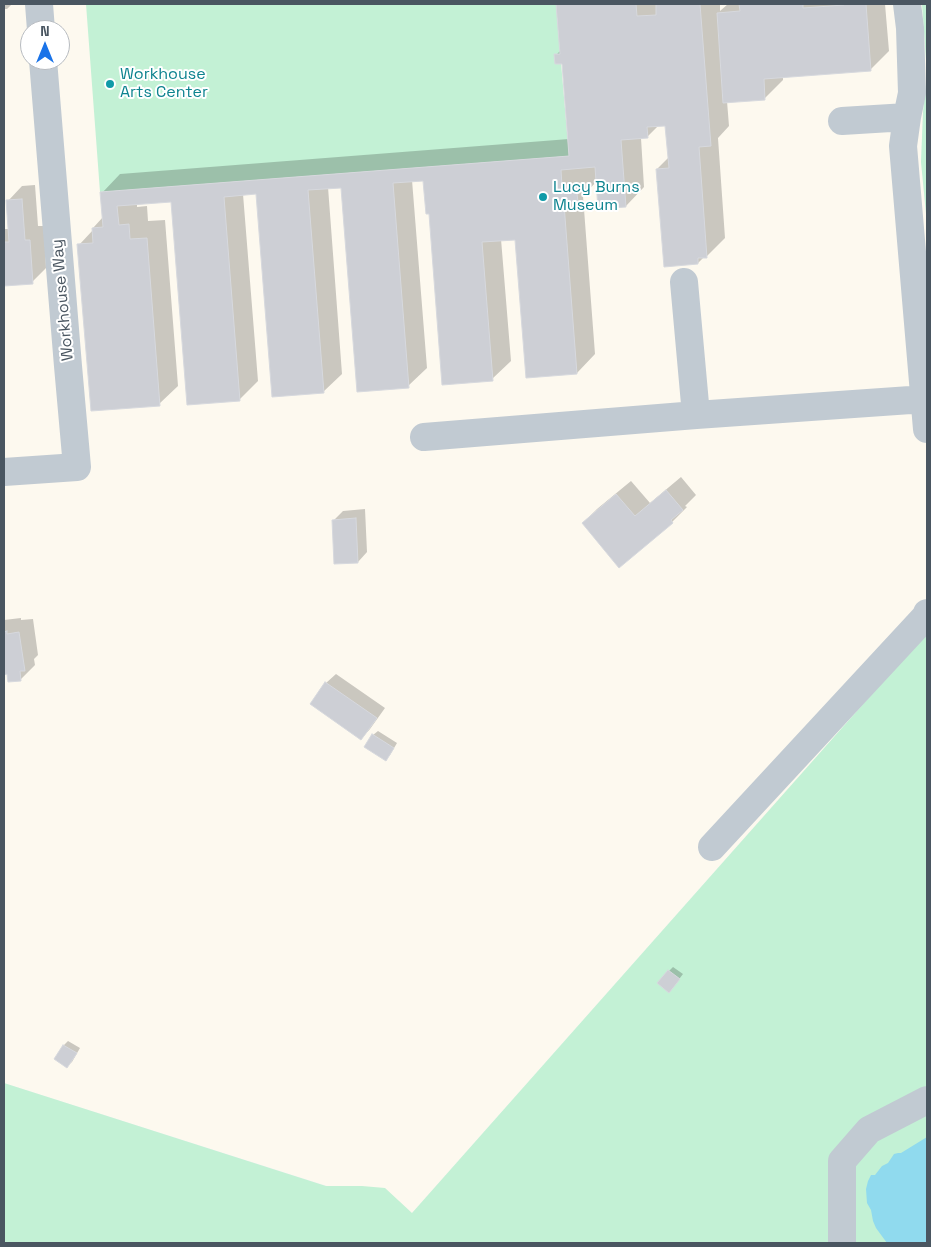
<!DOCTYPE html>
<html>
<head>
<meta charset="utf-8">
<style>
  body { margin:0 }
  #map { position:relative; width:931px; height:1247px; overflow:hidden; background:#f5f3f3; font-family:"Space Grotesk",sans-serif }
  canvas { display:block }
  .frame { position:absolute; inset:0; border:5px solid #4a5661; pointer-events:none }
  .north { position:absolute; left:20px; top:20px; width:50px; height:50px; box-sizing:border-box; background:#fff; border:1px solid #b7bbc0; border-radius:50%; rotate:0deg; font-size:14px; font-weight:700; line-height:20px; text-align:center; color:#4a5661 }
  .north::after { content:''; display:block; margin:auto; width:18px; height:22px; background:#1a73e8; clip-path:polygon(50% 0,100% 100%,50% 72%,0 100%) }
</style>
</head>
<body>
<div id="map">
<canvas width="931" height="1247"></canvas>
<div class="frame"></div>
<div class="north">N</div>
</div>
<script>
const context = document.querySelector('canvas').getContext('2d');
context.lineJoin = 'round';
function paint(path, color) { context.fillStyle = color; context.fill(path, 'evenodd'); }
const poly = rows => new Path2D(rows.map(r => 'M' + r).join(''));
function strokePath(path, color, width, dash) { context.strokeStyle = color; context.lineWidth = width; context.lineCap = dash ? 'butt' : 'round'; context.setLineDash(dash || []); context.stroke(path); }
function drawText(font, color, halo, rows, align = 'center') {
  context.font = font + ' "Space Grotesk",sans-serif'; context.lineWidth = 4; context.setLineDash([]); context.textBaseline = 'middle'; context.strokeStyle = halo; context.fillStyle = color; for (const [text, x, y, turn = 0] of rows) {
    context.save(); context.translate(x, y); context.rotate((+turn || 0) * Math.PI / 180); context.textAlign = isNaN(turn) ? turn : align; if (halo) context.strokeText(text, 0, 0); context.fillText(text, 0, 0); context.restore();
  }
}
paint(poly([
  [4,4,922,4,927,74,923,112,921,162,927,224,927,632,412,1213,4,1083],
  [30,30,60,30,60,60,30,60]
]), '#fdf9ef');
paint(poly([
  [86,4,556,4,569,156,100,192],
  [922,4,927,4,927,224,921,162,923,112,927,74],
  [927,632,927,1243,4,1243,4,1083,326,1186,362,1186,385,1188,412,1213]
]), '#c3f1d5');
paint(poly([
  [927,1137,927,1243,887,1243,876,1228,873,1221,871,1210,867,1203,866,1189,868,1181,871,1175,875,1175,882,1166,888,1163,894,1154,898,1153,901,1153]
]), '#90daee');
paint(poly([
  [4,4,12,4,7,9,4,9],
  [557,4,720,4,720,11,728,4,885,4,889,51,870,70,783,76,783,80,765,98,727,101,729,126,718,138,725,238,707,256,704,257,698,263,657,169,669,157,667,125,659,125,647,137,641,138,644,187,626,206,597,181,583,196,595,354,577,373,516,238,501,239,511,361,492,379,430,213,424,179,412,180,427,368,408,386,342,186,328,187,342,374,323,392,257,193,243,194,258,381,239,400,172,200,137,203,137,207,147,206,148,221,165,220,178,386,159,404,79,245,93,230,93,228,103,217,102,193,120,174,569,139,563,63,556,55,561,50],
  [35,185,38,226,44,226,46,268,32,282,4,284,4,229,10,229,8,201,22,186],
  [681,477,696,495,685,506,687,507,672,522,619,566,583,523,597,509,631,481,650,503],
  [365,509,367,552,358,562,334,520,343,511],
  [21,618,21,620,33,619,38,655,34,659,35,665,21,679,8,673,4,674,4,620],
  [336,674,385,708,370,729,361,739,326,683],
  [378,731,397,743,390,755,385,759,373,735],
  [673,967,683,974,673,987,669,971],
  [68,1041,80,1048,72,1062,67,1066,55,1059,64,1045]
]), '#0003');
const building = poly([
  [556,4,636,4,637,16,656,15,656,4,700,4,711,146,699,147,707,258,698,258,698,264,664,267,656,169,669,168,665,126,647,127,648,138,621,140,626,207,598,209,595,167,561,170,562,186,576,185,578,202,564,204,577,374,526,378,515,240,482,242,493,381,442,385,429,214,426,214,423,181,393,183,409,388,357,392,341,188,308,190,324,393,272,397,256,194,224,197,240,401,187,405,171,202,117,206,119,225,129,224,130,239,147,238,160,406,91,411,77,244,93,243,92,228,103,227,100,192,569,156,562,64,555,64,554,54,560,54,556,4],
  [739,4,803,4,803,8,844,5,844,4,866,4,871,71,764,79,765,100,723,103,717,13,740,11,739,4],
  [22,199,25,240,30,240,33,284,4,286,4,242,9,242,6,200,22,199],
  [666,490,683,510,671,520,673,523,619,568,582,523,616,494,635,516,666,490],
  [356,518,358,563,334,564,332,520,356,518],
  [7,631,7,634,19,632,25,671,20,671,21,681,8,682,7,674,4,675,4,632,7,631],
  [325,682,377,718,361,740,310,704,325,682],
  [372,734,394,748,386,761,364,747,372,734],
  [668,970,680,979,669,993,657,983,668,970],
  [63,1045,77,1053,67,1068,54,1059,63,1045]
]);
paint(building, '#cdcfd5');
strokePath(building, '#d7d9de', 1);
strokePath(poly([
  [39,4,41,30],
  [907,4,910,28,912,93,907,117,903,146,927,429],
  [842,121,907,117],
  [684,282,696,415],
  [424,437,696,415,925,399],
  [4,472,77,467,68,366,43,60],
  [712,847,926,616,927,613],
  [842,1243,842,1161,869,1130,927,1100]
]), '#c1cad2', 28);
for (const [x, y, r, color] of [
  [110,84,5,"#0f9aa8"],
  [543,197,5,"#0f9aa8"]
]) { const dot = new Path2D(); dot.arc(x, y, r, 0, 2 * Math.PI); context.fillStyle = color; context.fill(dot); strokePath(dot, '#fff', 2); }
drawText('16px', '#0d838f', '#fff', [
  ["Workhouse",120,75],
  ["Arts Center",120,93],
  ["Lucy Burns",553,188],
  ["Museum",553,206]
], 'left');
drawText('16px', '#4a5661', '#fff', [
  ["Workhouse Way",63,300,-95]
]);
</script>
</body>
</html>
